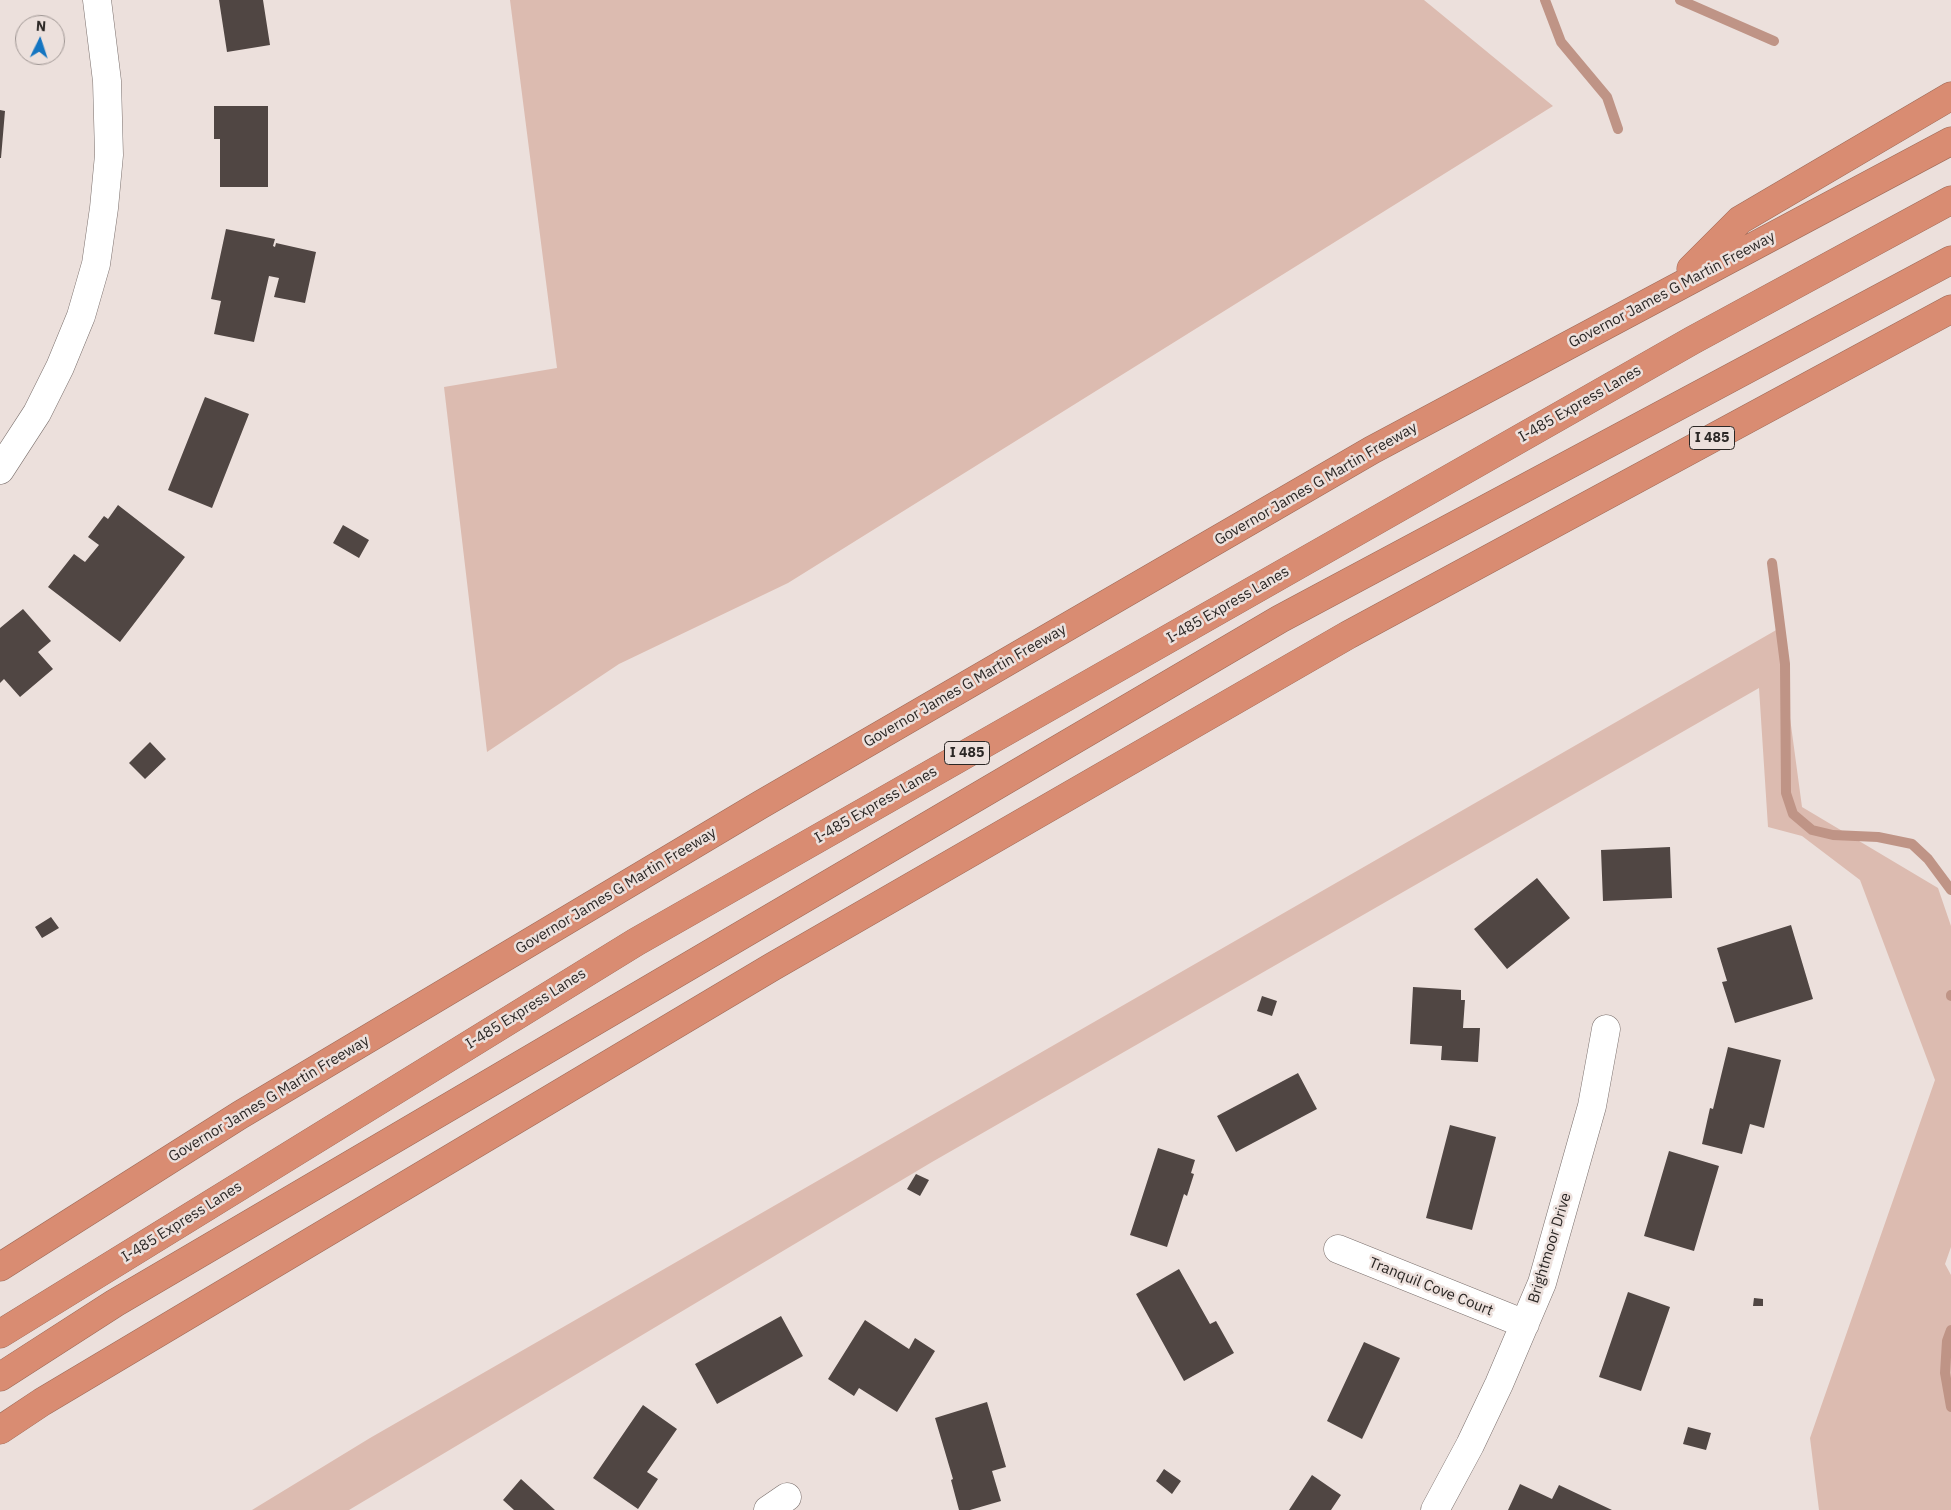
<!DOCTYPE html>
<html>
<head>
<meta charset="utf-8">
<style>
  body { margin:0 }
  #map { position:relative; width:1951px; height:1510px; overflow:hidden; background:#ece0dc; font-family:"IBM Plex Sans",sans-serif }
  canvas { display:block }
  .north { position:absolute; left:15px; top:15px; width:50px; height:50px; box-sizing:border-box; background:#ece0dc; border:1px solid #9f9693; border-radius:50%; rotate:4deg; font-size:14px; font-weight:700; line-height:20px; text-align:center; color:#2b2725 }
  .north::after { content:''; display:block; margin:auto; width:18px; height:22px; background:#1475c1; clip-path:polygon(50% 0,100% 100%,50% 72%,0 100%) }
</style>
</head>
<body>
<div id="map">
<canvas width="1951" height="1510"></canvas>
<div class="north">N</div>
</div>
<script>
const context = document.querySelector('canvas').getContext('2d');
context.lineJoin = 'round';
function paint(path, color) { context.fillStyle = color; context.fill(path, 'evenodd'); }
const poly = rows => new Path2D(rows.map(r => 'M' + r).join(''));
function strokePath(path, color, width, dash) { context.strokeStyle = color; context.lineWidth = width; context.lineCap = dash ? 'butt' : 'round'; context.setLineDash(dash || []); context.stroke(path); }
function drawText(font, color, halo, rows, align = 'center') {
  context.font = font + ' "IBM Plex Sans",sans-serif'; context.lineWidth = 5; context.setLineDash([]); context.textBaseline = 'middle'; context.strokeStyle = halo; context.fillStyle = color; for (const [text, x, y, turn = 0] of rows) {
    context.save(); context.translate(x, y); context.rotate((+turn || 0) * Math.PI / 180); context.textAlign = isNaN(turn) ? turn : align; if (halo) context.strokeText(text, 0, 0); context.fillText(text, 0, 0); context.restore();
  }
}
paint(poly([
  [510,0,1424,0,1553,106,788,583,619,664,487,752,444,387,557,368],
  [1778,629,1802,807,1938,888,1951,926,1951,1247,1945,1264,1951,1275,1951,1510,1819,1510,1810,1438,1935,1080,1860,880,1802,836,1768,827,1759,688,932,1162,349,1510,252,1510,370,1438]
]), '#dcbbb0');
strokePath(poly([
  [1545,0,1561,42,1607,97,1618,129],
  [1680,0,1774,41],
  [1772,563,1785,664,1786,793,1793,814,1812,830,1833,835,1878,837,1912,844,1928,859,1951,890],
  [1951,995,1951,996],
  [1951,1330,1947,1341,1945,1373,1951,1407]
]), '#bf9486', 10);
paint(poly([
  [219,0,263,0,270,45,227,52],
  [214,106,268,106,268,187,220,187,220,139,214,139],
  [0,110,5,111,1,158,0,158],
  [226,229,275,239,273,246,275,247,276,243,316,252,305,303,274,297,279,278,269,276,254,342,214,334,221,301,211,299],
  [205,397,249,414,212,508,168,490],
  [118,505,185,557,120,642,48,587,74,554,85,562,99,545,88,537,104,516,108,519],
  [343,525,369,540,359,558,333,543],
  [23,609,51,641,38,652,53,669,20,697,4,679,0,683,0,628],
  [150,742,166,759,145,779,129,763],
  [1670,847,1672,898,1603,901,1601,850],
  [1537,878,1570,918,1507,969,1474,929],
  [51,917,59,928,42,938,35,927],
  [1791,925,1813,999,1735,1023,1722,982,1727,981,1717,948],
  [1413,987,1461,990,1461,1000,1465,1000,1463,1028,1480,1028,1478,1062,1441,1060,1442,1046,1410,1044],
  [1262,996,1277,1001,1272,1016,1257,1011],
  [1728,1047,1781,1060,1764,1128,1750,1124,1742,1154,1702,1144,1710,1108,1713,1109],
  [1298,1073,1317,1109,1236,1152,1217,1116],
  [1450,1125,1496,1137,1472,1230,1426,1218],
  [1158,1148,1195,1160,1191,1173,1194,1174,1187,1196,1184,1194,1167,1247,1130,1235],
  [1669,1151,1719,1166,1694,1251,1644,1236],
  [916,1174,929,1180,920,1196,907,1189],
  [1179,1269,1210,1324,1216,1321,1234,1353,1184,1381,1136,1294],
  [1628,1292,1670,1307,1641,1391,1599,1377],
  [1754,1298,1763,1299,1763,1306,1753,1306],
  [781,1316,803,1356,717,1404,695,1364],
  [865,1320,909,1349,915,1338,935,1351,897,1412,859,1388,854,1396,828,1379],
  [1364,1342,1400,1358,1362,1439,1327,1421],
  [987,1402,1006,1467,992,1471,1001,1501,970,1510,959,1510,951,1480,953,1479,935,1418],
  [643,1405,677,1429,647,1472,658,1479,638,1509,593,1478],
  [1688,1427,1711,1433,1706,1450,1683,1444],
  [1164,1469,1181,1481,1172,1494,1156,1481],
  [1312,1475,1341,1495,1331,1510,1289,1510],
  [521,1479,555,1510,514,1510,503,1500],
  [1520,1484,1552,1499,1559,1485,1612,1510,1508,1510]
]), '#504643');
const minor = poly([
  [0,470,37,413,60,367,81,316,96,264,104,208,109,155,107,81,97,0],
  [1338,1249,1525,1324],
  [768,1510,787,1497],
  [1435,1510,1470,1445,1499,1384,1542,1283,1592,1106,1606,1029]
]);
const motorway = poly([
  [1691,269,1740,220,1951,96],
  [0,1267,240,1115,760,805,1372,450,1951,141],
  [0,1334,636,942,1693,340,1951,200],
  [0,1377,115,1303,1280,619,1951,260],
  [0,1430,42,1402,772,967,1348,635,1951,309]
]);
strokePath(minor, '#7a6f6c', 29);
strokePath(motorway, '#9c6957', 29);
strokePath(minor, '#fff', 28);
strokePath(motorway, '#d98c72', 28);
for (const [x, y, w] of [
  [1712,438,45],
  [967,753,45]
]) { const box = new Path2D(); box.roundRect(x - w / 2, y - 11.5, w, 23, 4); context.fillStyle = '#ece0dc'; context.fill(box); strokePath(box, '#2b2725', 1); }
drawText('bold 14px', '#2b2725', null, [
  ["I 485",1712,438],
  ["I 485",967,753]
]);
drawText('15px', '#2b2725', '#ece0dc', [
  ["Governor James G Martin Freeway",1672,290,-28],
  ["I-485 Express Lanes",1580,404,-30],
  ["Governor James G Martin Freeway",1316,484,-30],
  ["I-485 Express Lanes",1228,605,-30],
  ["Governor James G Martin Freeway",965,686,-30],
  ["I-485 Express Lanes",876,805,-30],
  ["Governor James G Martin Freeway",616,891,-31],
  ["I-485 Express Lanes",526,1009,-32],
  ["Governor James G Martin Freeway",269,1099,-31],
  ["I-485 Express Lanes",182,1222,-32],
  ["Brightmoor Drive",1550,1248,-73],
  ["Tranquil Cove Court",1431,1287,22]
]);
</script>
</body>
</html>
